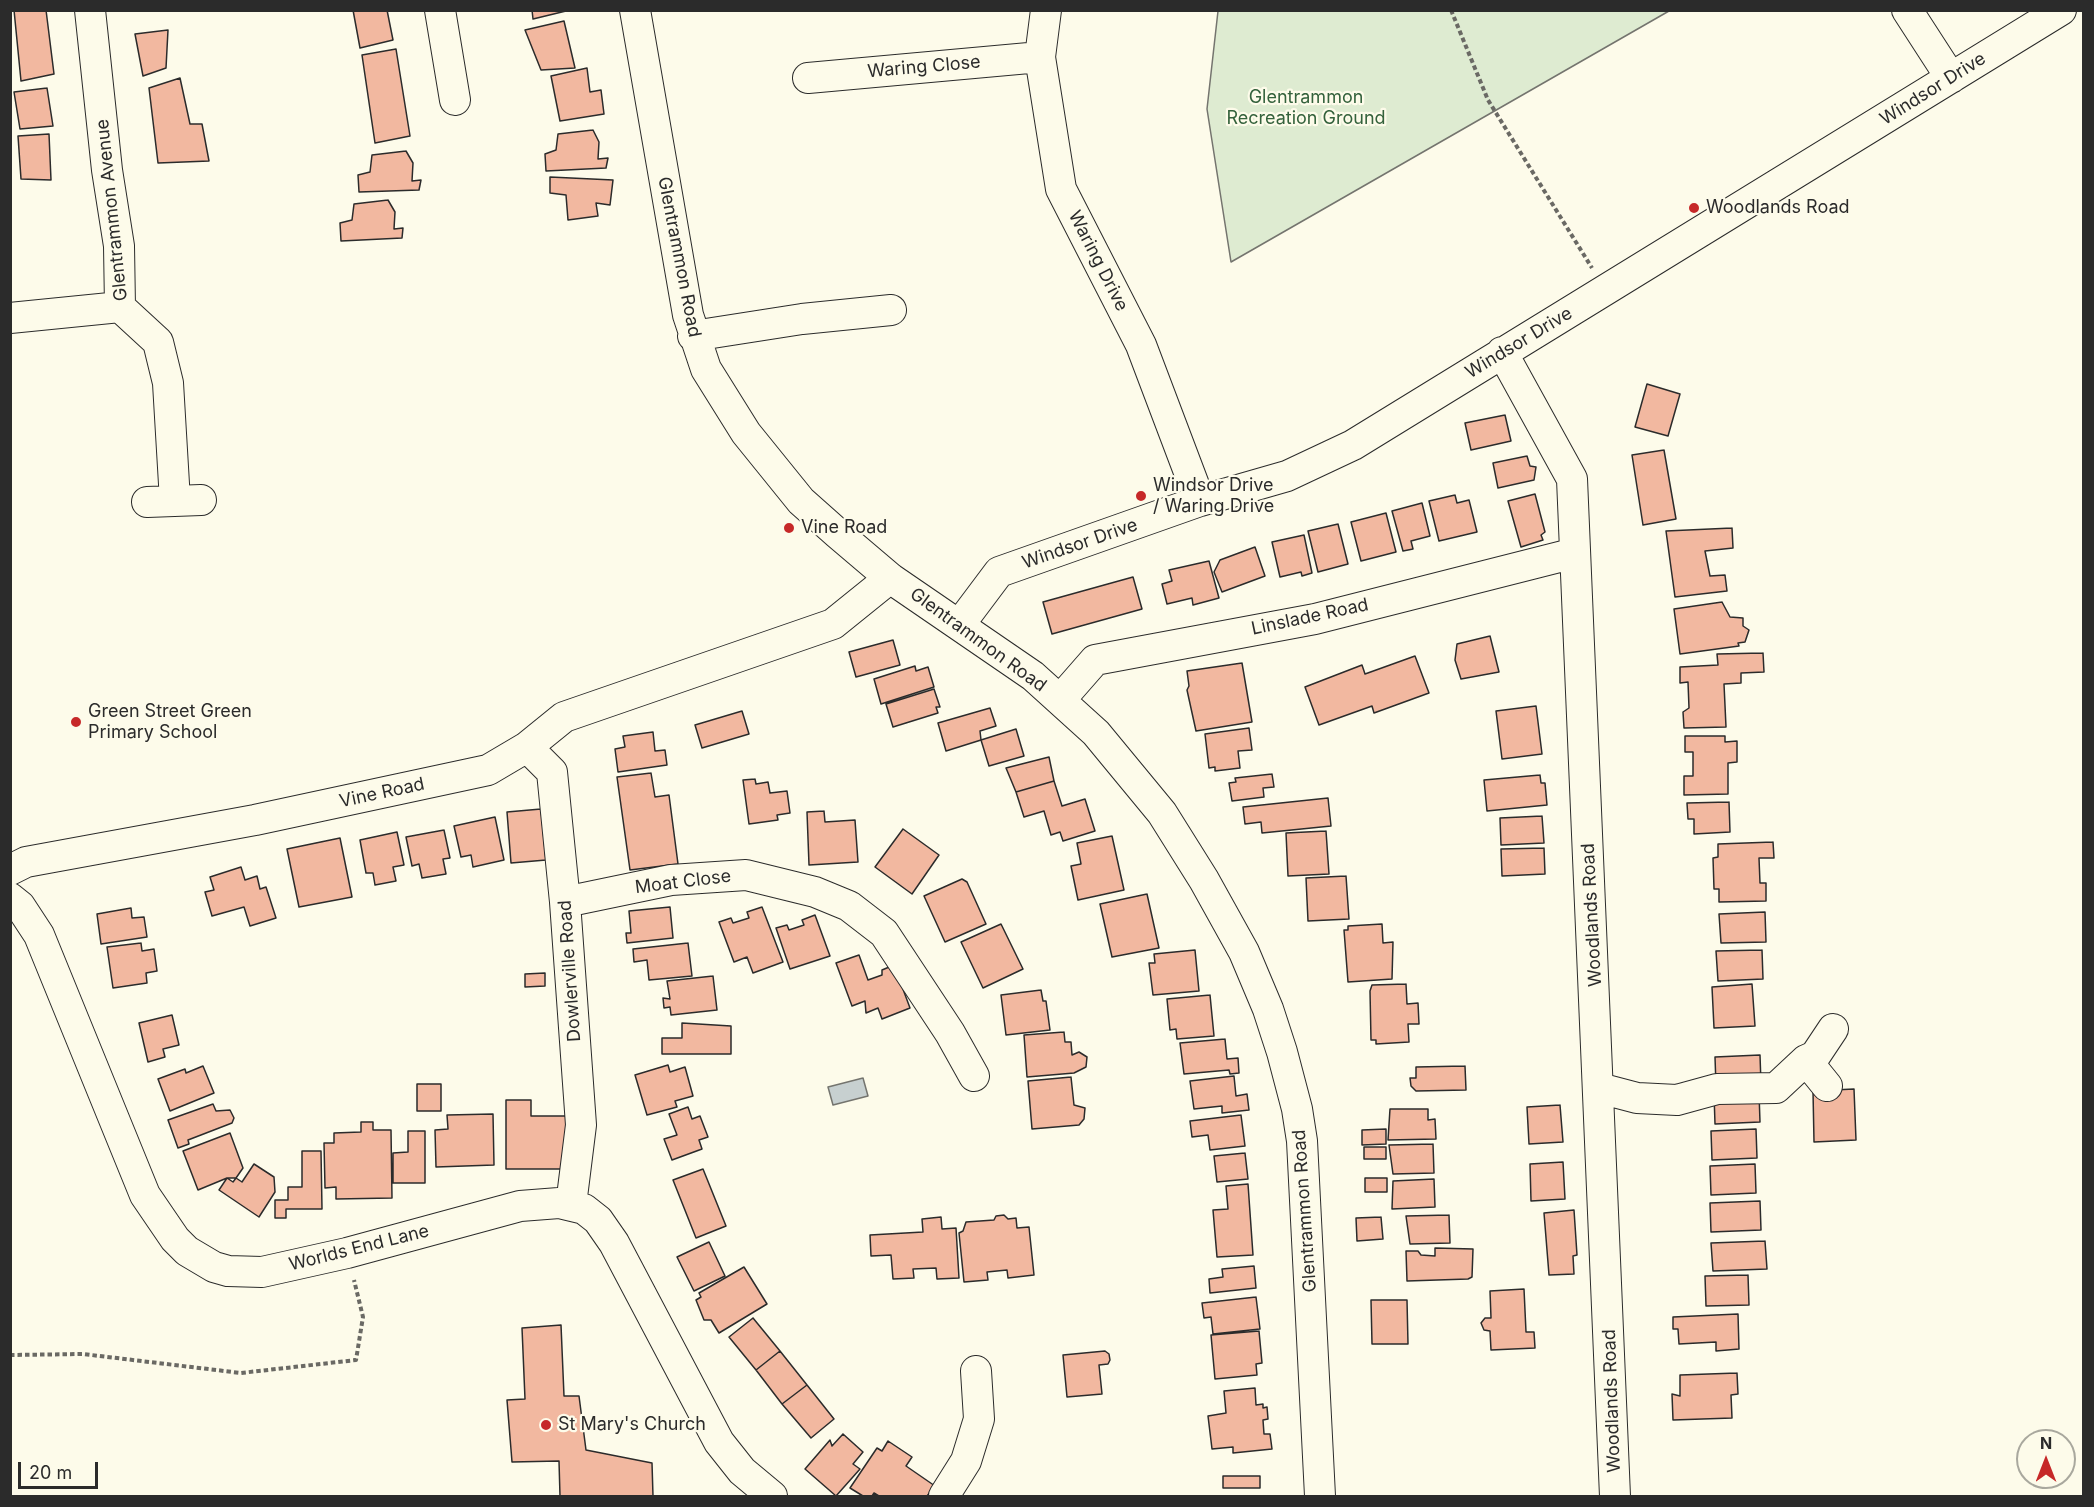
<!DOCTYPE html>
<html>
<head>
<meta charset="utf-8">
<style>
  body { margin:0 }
  #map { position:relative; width:2094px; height:1507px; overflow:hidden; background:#fdfbea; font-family:Inter,sans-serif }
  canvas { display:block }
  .frame { position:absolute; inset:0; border:12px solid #2b2b2b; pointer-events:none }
  .north { position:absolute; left:2016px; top:1429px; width:60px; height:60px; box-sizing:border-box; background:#fdfbea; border:2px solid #a9a89e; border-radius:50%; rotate:0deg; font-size:16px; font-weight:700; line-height:24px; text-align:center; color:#2b2b2b }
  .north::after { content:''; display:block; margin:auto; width:21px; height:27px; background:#c62828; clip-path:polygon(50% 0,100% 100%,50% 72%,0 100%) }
  .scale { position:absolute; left:18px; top:1462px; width:80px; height:27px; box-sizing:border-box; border:3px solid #2b2b2b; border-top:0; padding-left:8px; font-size:18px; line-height:21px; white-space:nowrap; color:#2b2b2b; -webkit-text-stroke:4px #fdfbea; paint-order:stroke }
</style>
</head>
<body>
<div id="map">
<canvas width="2094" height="1507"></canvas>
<div class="frame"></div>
<div class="north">N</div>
<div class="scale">20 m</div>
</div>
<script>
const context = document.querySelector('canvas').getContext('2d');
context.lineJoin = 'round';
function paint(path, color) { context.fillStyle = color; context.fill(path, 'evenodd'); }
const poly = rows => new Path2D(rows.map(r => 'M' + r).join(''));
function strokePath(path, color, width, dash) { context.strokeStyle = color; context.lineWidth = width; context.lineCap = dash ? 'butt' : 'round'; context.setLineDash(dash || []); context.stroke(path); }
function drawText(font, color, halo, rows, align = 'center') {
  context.font = font + ' Inter,sans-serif'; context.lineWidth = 4.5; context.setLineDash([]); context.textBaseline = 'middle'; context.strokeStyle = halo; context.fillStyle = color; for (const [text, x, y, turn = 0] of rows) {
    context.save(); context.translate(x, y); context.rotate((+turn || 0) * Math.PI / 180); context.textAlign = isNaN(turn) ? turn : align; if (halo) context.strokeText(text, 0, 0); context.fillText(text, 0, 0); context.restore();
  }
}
const green = poly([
  [1218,11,1218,10,1669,11,1231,262,1207,109,1218,11]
]);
paint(green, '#deebd1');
strokePath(green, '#74746e', 1.5);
const water = poly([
  [863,1078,868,1096,833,1105,828,1087,863,1078]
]);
paint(water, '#c7d0d0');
strokePath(water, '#74746e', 1.5);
const building = poly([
  [14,10,46,10,54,74,21,81,14,10],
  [353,10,387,10,393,40,360,48,353,10],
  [532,10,566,10,566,11,533,19,532,10],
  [564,21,575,68,541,70,525,30,564,21],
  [168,30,166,68,143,76,135,34,168,30],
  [396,49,410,136,375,143,362,55,396,49],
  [587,68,590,92,601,90,604,114,560,121,551,76,587,68],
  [180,78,190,124,202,124,209,161,158,163,149,88,180,78],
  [47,88,53,126,20,129,14,92,47,88],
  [593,130,599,142,598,159,608,158,606,168,546,171,545,154,556,150,558,134,593,130],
  [49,134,51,180,21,179,18,136,49,134],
  [406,151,413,163,412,181,421,180,419,190,359,192,358,175,370,172,372,155,406,151],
  [550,177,613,180,610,205,596,203,598,216,568,220,566,195,550,193,550,177],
  [388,200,395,212,394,229,403,228,402,238,341,241,340,223,352,220,354,204,388,200],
  [1647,384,1680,394,1668,436,1635,427,1647,384],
  [1505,415,1511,441,1471,450,1465,423,1505,415],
  [1664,450,1676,519,1643,525,1632,455,1664,450],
  [1527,456,1530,466,1536,467,1534,480,1498,488,1493,463,1527,456],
  [1535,494,1545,532,1541,535,1543,540,1521,547,1508,501,1535,494],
  [1455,495,1457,503,1469,500,1477,532,1439,541,1429,501,1455,495],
  [1422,503,1430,536,1411,541,1413,549,1403,551,1392,511,1422,503],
  [1386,513,1396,552,1361,561,1351,522,1386,513],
  [1338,524,1348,564,1318,572,1308,531,1338,524],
  [1732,528,1733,548,1705,551,1710,576,1725,575,1727,591,1675,597,1666,531,1732,528],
  [1304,535,1312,573,1302,576,1301,572,1280,577,1272,542,1304,535],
  [1255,547,1265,576,1222,592,1214,572,1220,560,1255,547],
  [1209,561,1219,598,1193,605,1192,598,1167,604,1162,584,1172,581,1169,570,1209,561],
  [1133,577,1142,609,1052,634,1043,602,1133,577],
  [1722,602,1730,617,1743,618,1743,626,1749,630,1745,642,1738,643,1739,646,1680,654,1674,609,1722,602],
  [1490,636,1499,672,1461,679,1455,660,1457,644,1490,636],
  [893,640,900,665,856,677,849,652,893,640],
  [1763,653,1764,672,1741,673,1741,683,1724,684,1726,727,1684,728,1683,712,1689,708,1688,682,1680,683,1680,667,1718,665,1717,654,1763,653],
  [1415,656,1429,693,1374,713,1372,706,1319,725,1305,687,1362,665,1365,674,1415,656],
  [1242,663,1252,722,1196,731,1187,690,1189,686,1187,671,1242,663],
  [915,666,916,671,928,667,934,687,881,704,874,679,915,666],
  [934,689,940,707,936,707,938,713,893,727,886,704,934,689],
  [1536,706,1542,754,1502,759,1496,711,1536,706],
  [990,708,996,726,980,731,981,740,946,751,938,723,990,708],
  [742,711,749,734,702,748,695,725,742,711],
  [1249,728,1252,750,1238,751,1240,768,1215,771,1215,767,1209,768,1205,734,1249,728],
  [1016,729,1024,756,989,766,981,740,1016,729],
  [653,732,655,751,665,750,667,765,618,772,615,749,625,747,623,736,653,732],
  [1685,736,1725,736,1725,742,1737,741,1737,762,1728,763,1728,794,1684,795,1684,776,1693,776,1693,752,1685,752,1685,736],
  [1049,757,1054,781,1016,792,1006,768,1049,757],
  [651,773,655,797,669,795,678,864,630,870,617,777,651,773],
  [1272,774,1274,787,1263,788,1264,797,1232,801,1229,783,1236,782,1235,778,1272,774],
  [1540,775,1541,783,1545,783,1547,805,1487,811,1484,780,1540,775],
  [755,779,756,784,768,782,770,793,787,791,790,813,777,815,778,820,749,824,743,780,755,779],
  [1054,781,1062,806,1085,799,1095,831,1063,841,1060,832,1051,835,1044,811,1024,817,1016,792,1054,781],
  [1328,798,1331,826,1262,833,1261,822,1245,824,1243,807,1328,798],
  [1729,802,1730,832,1694,834,1694,819,1688,819,1687,803,1729,802],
  [541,809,546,860,511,863,507,812,541,809],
  [824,811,825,822,855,820,858,862,809,865,807,812,824,811],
  [1542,816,1544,843,1501,845,1500,818,1542,816],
  [495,817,504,860,473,867,471,855,461,857,454,826,495,817],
  [903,829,939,855,912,894,875,867,903,829],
  [444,830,450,858,443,859,446,874,422,878,419,864,412,866,406,837,444,830],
  [1326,831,1329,874,1288,876,1286,833,1326,831],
  [397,832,404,865,393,867,396,881,375,885,373,873,366,873,360,840,397,832],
  [1112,836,1124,890,1078,900,1071,866,1081,864,1077,843,1112,836],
  [340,838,352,897,299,907,287,849,340,838],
  [1773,842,1774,858,1759,858,1760,883,1766,883,1766,901,1719,902,1719,889,1714,889,1713,858,1718,857,1718,844,1773,842],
  [1544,848,1545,874,1502,876,1501,849,1544,848],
  [241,867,245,880,257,876,260,889,266,887,276,918,250,926,244,907,212,916,205,892,214,890,210,877,241,867],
  [1346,876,1349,919,1308,921,1306,878,1346,876],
  [962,879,967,882,986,924,945,942,924,896,962,879],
  [1147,894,1159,948,1112,957,1100,904,1147,894],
  [670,907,673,938,627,943,626,933,631,933,629,911,670,907],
  [762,907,783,962,753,973,747,957,734,962,719,922,731,918,733,923,749,918,747,912,762,907],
  [131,908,132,918,144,917,147,937,101,944,97,914,131,908],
  [1765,912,1766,942,1721,943,1719,914,1765,912],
  [815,915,830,956,790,969,776,928,787,925,789,930,804,925,802,920,815,915],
  [1001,924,1023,969,983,988,961,942,1001,924],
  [1382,924,1383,943,1393,942,1392,979,1348,982,1344,930,1348,930,1348,926,1382,924],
  [141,943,142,951,154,949,157,971,146,973,147,983,113,988,107,947,141,943],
  [688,943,692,976,649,980,647,960,634,962,633,949,688,943],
  [1195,950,1199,991,1153,995,1149,963,1155,963,1154,954,1195,950],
  [1762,950,1763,979,1718,981,1716,951,1762,950],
  [859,955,868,980,882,975,882,970,894,965,910,1008,882,1019,878,1008,866,1013,865,1001,852,1006,836,963,859,955],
  [545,973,545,986,525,987,525,974,545,973],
  [713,976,717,1010,671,1015,670,1007,664,1008,663,998,670,999,667,981,713,976],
  [1406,984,1407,1004,1418,1003,1419,1024,1408,1024,1409,1042,1376,1044,1376,1040,1371,1040,1370,991,1372,985,1406,984],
  [1752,984,1755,1026,1714,1028,1712,987,1752,984],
  [1041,990,1043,1001,1046,1001,1050,1030,1006,1035,1001,995,1041,990],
  [1210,995,1214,1036,1177,1039,1176,1029,1170,1030,1167,999,1210,995],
  [172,1015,179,1045,163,1049,165,1057,148,1062,139,1023,172,1015],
  [682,1023,731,1026,731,1054,662,1054,662,1038,682,1038,682,1023],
  [1064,1032,1065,1042,1071,1042,1072,1055,1079,1052,1087,1057,1086,1067,1074,1073,1027,1077,1024,1035,1064,1032],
  [1225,1039,1227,1059,1238,1058,1239,1073,1230,1074,1229,1070,1184,1074,1180,1043,1225,1039],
  [1760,1055,1761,1084,1716,1086,1715,1057,1760,1055],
  [668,1065,670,1072,685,1067,693,1096,675,1101,677,1107,647,1115,635,1075,668,1065],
  [203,1066,214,1093,170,1111,158,1079,185,1069,186,1073,203,1066],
  [1465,1066,1466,1090,1416,1091,1411,1086,1410,1078,1416,1078,1416,1067,1465,1066],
  [1234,1076,1236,1096,1247,1094,1249,1110,1222,1113,1222,1106,1194,1109,1190,1081,1234,1076],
  [1071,1077,1074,1105,1085,1108,1084,1119,1079,1125,1032,1129,1028,1081,1071,1077],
  [417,1084,441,1084,441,1111,417,1111,417,1084],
  [1854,1089,1856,1140,1814,1142,1813,1091,1854,1089],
  [1759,1093,1760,1122,1715,1124,1714,1094,1759,1093],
  [506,1100,531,1100,531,1116,571,1116,571,1169,506,1169,506,1100],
  [213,1104,216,1111,230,1110,234,1118,232,1123,188,1140,189,1144,178,1148,168,1120,213,1104],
  [1560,1105,1563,1142,1529,1144,1527,1107,1560,1105],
  [688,1107,692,1119,700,1116,708,1137,699,1140,702,1149,672,1160,664,1139,677,1135,669,1114,688,1107],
  [1390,1109,1428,1109,1428,1120,1435,1119,1436,1139,1388,1140,1390,1109],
  [493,1114,494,1165,436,1167,435,1130,448,1129,447,1115,493,1114],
  [1241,1115,1245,1146,1210,1150,1208,1135,1192,1137,1190,1121,1241,1115],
  [361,1122,373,1122,373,1130,391,1130,392,1198,336,1199,336,1187,325,1188,324,1143,334,1143,334,1133,361,1132,361,1122],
  [1386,1129,1386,1144,1362,1145,1362,1130,1386,1129],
  [1756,1129,1757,1158,1712,1160,1711,1131,1756,1129],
  [408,1131,425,1131,425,1183,393,1183,393,1153,408,1152,408,1131],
  [230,1133,243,1168,236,1178,227,1178,198,1190,183,1151,230,1133],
  [1433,1144,1434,1173,1393,1174,1389,1145,1433,1144],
  [1364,1147,1386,1147,1386,1159,1364,1159,1364,1147],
  [302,1151,321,1151,322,1209,286,1209,286,1218,275,1218,275,1200,288,1200,288,1187,302,1187,302,1151],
  [1245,1153,1248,1179,1217,1182,1214,1156,1245,1153],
  [1563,1162,1565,1199,1531,1201,1530,1164,1563,1162],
  [254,1164,274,1177,275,1192,259,1217,219,1190,227,1178,233,1182,236,1178,242,1182,254,1164],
  [1755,1164,1756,1193,1711,1195,1710,1166,1755,1164],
  [703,1169,726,1226,696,1238,673,1180,703,1169],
  [1365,1178,1387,1178,1387,1192,1365,1192,1365,1178],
  [1434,1179,1435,1207,1392,1209,1393,1181,1434,1179],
  [1248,1184,1253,1255,1217,1257,1213,1210,1228,1209,1226,1186,1248,1184],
  [1760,1201,1761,1230,1711,1232,1710,1203,1760,1201],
  [1574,1210,1577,1255,1573,1256,1574,1274,1549,1275,1544,1213,1574,1210],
  [1004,1215,1008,1219,1016,1218,1017,1228,1029,1227,1034,1275,1008,1278,1007,1270,987,1272,988,1280,964,1282,959,1233,963,1231,966,1222,994,1220,996,1216,1004,1215],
  [1449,1215,1450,1243,1410,1244,1406,1216,1449,1215],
  [941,1217,942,1229,956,1228,959,1278,937,1279,936,1268,913,1269,914,1278,893,1279,891,1255,871,1256,870,1235,923,1232,922,1219,941,1217],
  [1381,1217,1383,1239,1357,1241,1356,1218,1381,1217],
  [1765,1241,1767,1269,1713,1271,1711,1243,1765,1241],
  [709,1242,725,1276,694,1291,677,1257,709,1242],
  [1435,1248,1473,1249,1472,1277,1468,1279,1407,1281,1406,1251,1418,1251,1421,1255,1435,1256,1435,1248],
  [1254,1266,1256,1288,1210,1293,1209,1279,1223,1277,1222,1269,1254,1266],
  [744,1267,767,1304,719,1333,711,1320,704,1320,696,1300,701,1297,699,1293,744,1267],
  [1748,1275,1749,1305,1706,1306,1705,1276,1748,1275],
  [1524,1289,1526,1332,1534,1332,1535,1348,1491,1350,1490,1331,1484,1330,1481,1323,1485,1318,1491,1318,1490,1291,1524,1289],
  [1256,1297,1260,1329,1213,1334,1211,1317,1204,1318,1202,1303,1256,1297],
  [1371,1300,1407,1300,1408,1344,1372,1344,1371,1300],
  [1738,1314,1739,1349,1716,1351,1716,1342,1679,1344,1678,1329,1673,1329,1673,1317,1738,1314],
  [753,1318,780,1351,756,1370,729,1337,753,1318],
  [561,1325,564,1396,579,1396,586,1450,652,1463,653,1496,560,1496,559,1461,512,1462,507,1400,525,1399,522,1328,561,1325],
  [1259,1331,1262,1363,1256,1364,1257,1375,1215,1379,1211,1335,1259,1331],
  [780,1351,807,1385,782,1404,756,1370,780,1351],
  [1105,1351,1109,1354,1110,1360,1108,1364,1099,1365,1102,1394,1067,1397,1063,1355,1105,1351],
  [1737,1373,1738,1394,1731,1395,1732,1418,1673,1420,1672,1394,1680,1396,1680,1375,1737,1373],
  [807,1385,834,1419,811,1438,782,1404,807,1385],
  [1255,1388,1256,1405,1263,1404,1263,1408,1267,1407,1268,1419,1263,1420,1264,1434,1270,1434,1272,1449,1233,1453,1233,1447,1212,1449,1208,1416,1226,1413,1224,1391,1255,1388],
  [843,1434,863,1452,853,1464,860,1469,836,1496,805,1469,830,1440,832,1446,843,1434],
  [888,1441,912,1457,906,1466,935,1486,927,1496,879,1496,874,1493,872,1496,863,1496,850,1488,877,1448,882,1451,888,1441],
  [1223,1476,1260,1476,1260,1488,1223,1488,1223,1476]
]);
paint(building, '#f2b8a0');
strokePath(building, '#2b2b2b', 1.5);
const minor = poly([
  [90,10,107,170,119,246,120,307,158,342,168,383,175,501],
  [440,10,455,100],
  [635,10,688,315,706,369,746,433,801,501,837,533,890,578,1033,676,1096,733,1162,813,1204,880,1244,952,1268,1009,1282,1052,1297,1109,1302,1141,1320,1496],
  [1046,10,1040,57,1061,189,1141,345,1200,501],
  [1907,10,1951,78],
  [808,78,1040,57],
  [10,318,120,307],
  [693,336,802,319,891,310],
  [1502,352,1572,479,1615,1496],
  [147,502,201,500],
  [960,624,999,572,1200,501,1287,476,1353,445,2061,10],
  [1060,700,1095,660,1315,619,1575,553],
  [527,747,552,772,565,902,581,1125,571,1205],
  [10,870,26,862,255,820,488,770,527,747,564,717,833,624,890,578],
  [10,898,20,906,39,935,145,1195,175,1239,187,1251,214,1267,228,1271,262,1272,347,1253,520,1206,559,1203,584,1209,598,1220,614,1243,719,1442,742,1471,772,1496],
  [565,902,671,880,746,875,815,892,849,906,884,933,950,1033,974,1076],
  [1806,1060,1827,1086],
  [1599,1088,1637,1098,1677,1100,1717,1089,1776,1088,1806,1060,1815,1056,1833,1029],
  [944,1496,966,1461,979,1419,976,1371]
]);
strokePath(minor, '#2b2b2b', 32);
strokePath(poly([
  [1451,10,1488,100,1592,268],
  [10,1355,83,1354,241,1373,356,1360,363,1317,354,1280]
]), '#6a6964', 4, [4.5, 3]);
strokePath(minor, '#fdfbea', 30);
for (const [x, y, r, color] of [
  [1694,208,6,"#c62828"],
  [1141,496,6,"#c62828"],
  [789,528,6,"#c62828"],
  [76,722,6,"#c62828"],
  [546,1425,6,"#c62828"]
]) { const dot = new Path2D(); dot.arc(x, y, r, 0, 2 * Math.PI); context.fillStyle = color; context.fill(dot); strokePath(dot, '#fdfbea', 2); }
drawText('18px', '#2b2b2b', '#fdfbea', [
  ["Waring Close",924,67,-5],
  ["Windsor Drive",1933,89,-32],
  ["Glentrammon Avenue",112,210,-96],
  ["Glentrammon Road",679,257,79],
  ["Waring Drive",1098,261,63],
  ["Windsor Drive",1519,343,-31],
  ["Windsor Drive",1080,544,-19],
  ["Linslade Road",1310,617,-12],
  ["Glentrammon Road",978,640,36],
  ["Vine Road",382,793,-12],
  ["Moat Close",683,882,-7],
  ["Woodlands Road",1592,915,-93],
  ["Dowlerville Road",570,971,-94],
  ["Glentrammon Road",1305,1211,-94],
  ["Worlds End Lane",359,1248,-14],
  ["Woodlands Road",1612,1401,-92]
]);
drawText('18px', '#34623c', '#fdfbea', [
  ["Glentrammon",1306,98],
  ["Recreation Ground",1306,119]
]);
drawText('18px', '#2b2b2b', '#fdfbea', [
  ["Woodlands Road",1706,208],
  ["Windsor Drive",1153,486],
  ["/ Waring Drive",1153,507],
  ["Vine Road",801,528],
  ["Green Street Green",88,712],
  ["Primary School",88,733],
  ["St Mary's Church",558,1425]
], 'left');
</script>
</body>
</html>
